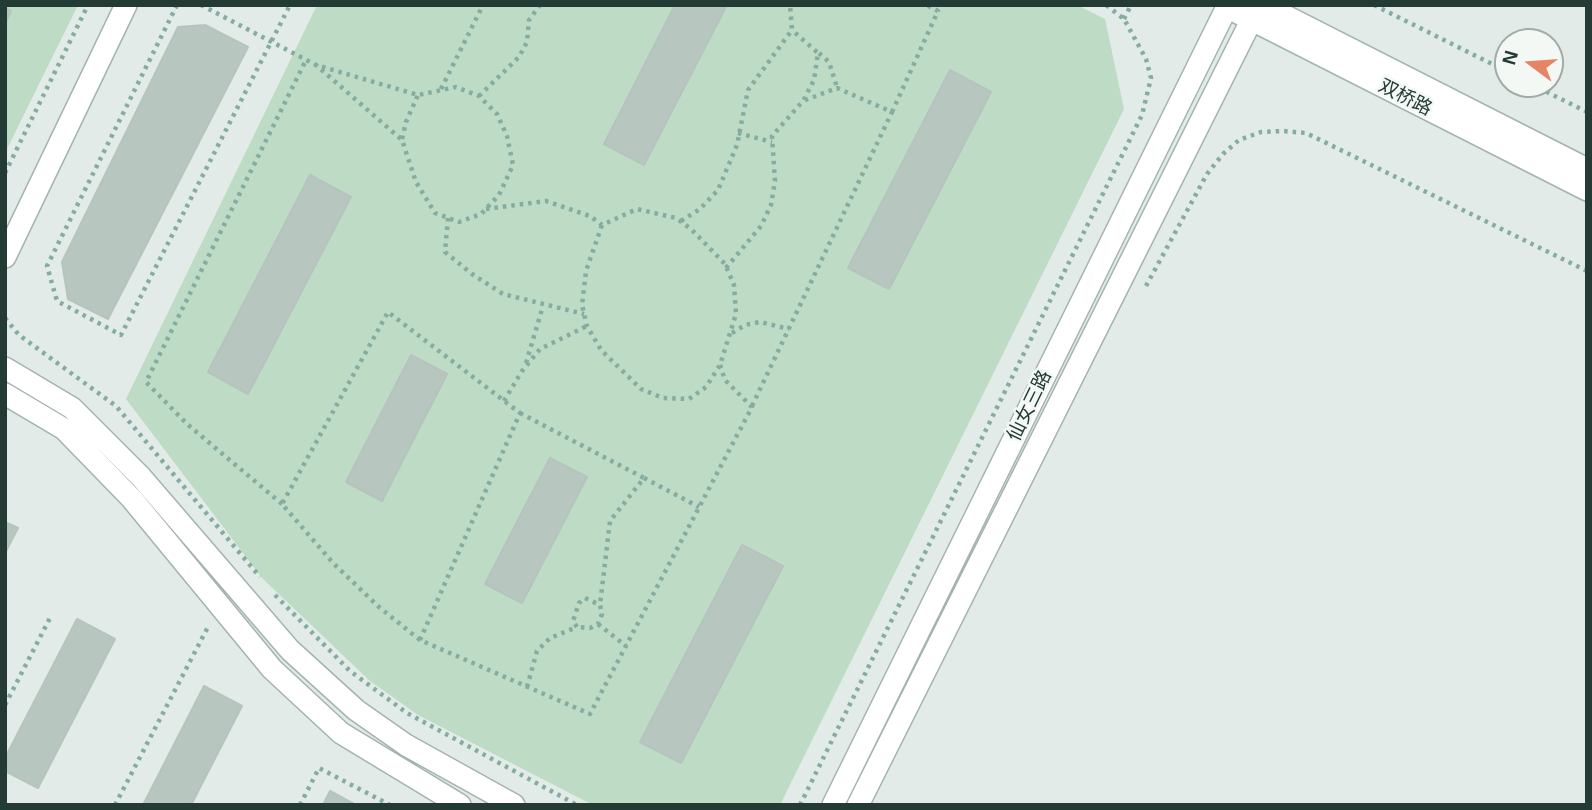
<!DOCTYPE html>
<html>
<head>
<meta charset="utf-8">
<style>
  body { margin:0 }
  #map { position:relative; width:1592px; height:810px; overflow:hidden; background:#e2ebe7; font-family:Arial,sans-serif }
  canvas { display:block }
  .frame { position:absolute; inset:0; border:7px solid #243b35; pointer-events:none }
  .north { position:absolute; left:1494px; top:28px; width:70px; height:70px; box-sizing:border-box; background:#f3f8f5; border:2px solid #a0aca8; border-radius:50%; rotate:286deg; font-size:19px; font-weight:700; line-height:28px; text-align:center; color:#243b35 }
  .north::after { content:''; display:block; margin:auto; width:24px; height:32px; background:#e68565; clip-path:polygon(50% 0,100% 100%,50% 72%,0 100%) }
</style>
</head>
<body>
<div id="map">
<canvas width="1592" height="810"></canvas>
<div class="frame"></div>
<div class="north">N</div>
</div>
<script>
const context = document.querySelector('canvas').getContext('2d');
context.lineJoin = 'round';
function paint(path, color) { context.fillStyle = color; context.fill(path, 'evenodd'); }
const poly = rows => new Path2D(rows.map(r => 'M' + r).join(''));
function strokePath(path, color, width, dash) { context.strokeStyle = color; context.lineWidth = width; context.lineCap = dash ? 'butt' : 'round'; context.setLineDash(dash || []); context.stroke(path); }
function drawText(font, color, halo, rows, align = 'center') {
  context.font = font + ' Arial,"Noto Sans SC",sans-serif'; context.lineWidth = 5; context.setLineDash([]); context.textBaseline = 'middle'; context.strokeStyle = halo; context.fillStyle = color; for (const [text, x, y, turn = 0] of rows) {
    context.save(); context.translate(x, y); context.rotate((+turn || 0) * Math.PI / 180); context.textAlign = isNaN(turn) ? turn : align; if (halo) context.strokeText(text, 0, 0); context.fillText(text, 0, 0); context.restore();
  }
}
paint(poly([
  [5,5,78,5,5,153],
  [317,5,1077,5,1105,19,1124,109,780,805,593,805,418,715,370,681,262,578,126,399]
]), '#bddbc5');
const building = poly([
  [675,5,727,5,644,165,604,144,675,5],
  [5,8,11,11,5,24,5,8],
  [205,25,248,47,108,319,68,299,62,262,178,27,205,25],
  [950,70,991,92,889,289,848,268,950,70],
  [310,175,351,197,248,394,208,372,310,175],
  [411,355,447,374,382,501,346,482,411,355],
  [550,458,587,477,522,603,485,584,550,458],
  [5,522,18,528,5,553,5,522],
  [742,545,783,566,681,763,640,742,742,545],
  [77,619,115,639,38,788,5,771,5,758,77,619],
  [204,686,242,706,191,805,143,805,204,686],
  [330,791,356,805,323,805,330,791]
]);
paint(building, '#b8c6c0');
strokePath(building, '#b5c4be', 2);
const minor = poly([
  [5,257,126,5],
  [5,368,72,408,141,477,290,650,356,710,406,745,514,805],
  [5,394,64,429,132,499,272,669,341,733,460,805]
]);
const tertiary = poly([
  [1264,5,1587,169],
  [1238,13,1587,190],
  [833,805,1228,5],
  [858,805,1259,5]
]);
strokePath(minor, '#a5b3ae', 24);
strokePath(tertiary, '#a5b3ae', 24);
strokePath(poly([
  [177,5,47,266,57,301,121,335,290,5],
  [201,5,316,65,418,95,456,87,479,96,497,114,507,136,513,165,499,195,481,214,459,222,435,213,416,182,402,140,316,65],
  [1374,5,1508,72],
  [1124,19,1131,5],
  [819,53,829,62,837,87],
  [1531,84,1587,112],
  [441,89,483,5],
  [479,96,519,57,527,42,529,20,540,5],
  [892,112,938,11,927,5],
  [738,133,772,142],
  [402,139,406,122,418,95],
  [5,173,88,5],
  [486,209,546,201,590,216,602,225,637,209,676,218,691,229,725,264,734,285,736,314,720,365,706,387,689,399,663,398,641,389,601,350,587,326,582,305,586,271,602,225],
  [448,218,445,252,472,274,503,294,584,314],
  [681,221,700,209,718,190,737,145,748,90,792,30,790,5],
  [726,268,761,226,771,205,775,181,772,136,803,101,814,80,818,53,792,30],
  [1146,286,1207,174,1223,154,1239,140,1261,132,1283,131,1306,133,1587,271],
  [5,318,19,335,116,406,260,577],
  [732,333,745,325,760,322,789,329],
  [526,363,543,306],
  [504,401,522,371,540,349,587,326],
  [752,406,892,112,837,88,803,101],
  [520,413,644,478,610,521,600,605],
  [644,478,699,507],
  [282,504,187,424,146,382,306,60],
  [275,595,350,671,407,713,577,805],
  [598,624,626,646],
  [420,640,379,607,333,563,282,504,388,312,520,413,420,640,590,714,752,407,725,380,720,365],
  [527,687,537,651,550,638,577,627,573,621,579,603,585,598,600,605,602,614,598,624,590,628,577,627],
  [5,705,50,618],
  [115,805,209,625],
  [300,805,319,768,390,805],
  [800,805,1142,115,1151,78,1146,59,1124,19,1106,5]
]), '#85aca0', 4.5, [3.5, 5]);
strokePath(minor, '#fff', 21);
strokePath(tertiary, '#fff', 21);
drawText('19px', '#243b35', '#f3f8f5', [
  ["双桥路",1405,98,27],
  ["仙女三路",1030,406,-64]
]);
</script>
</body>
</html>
